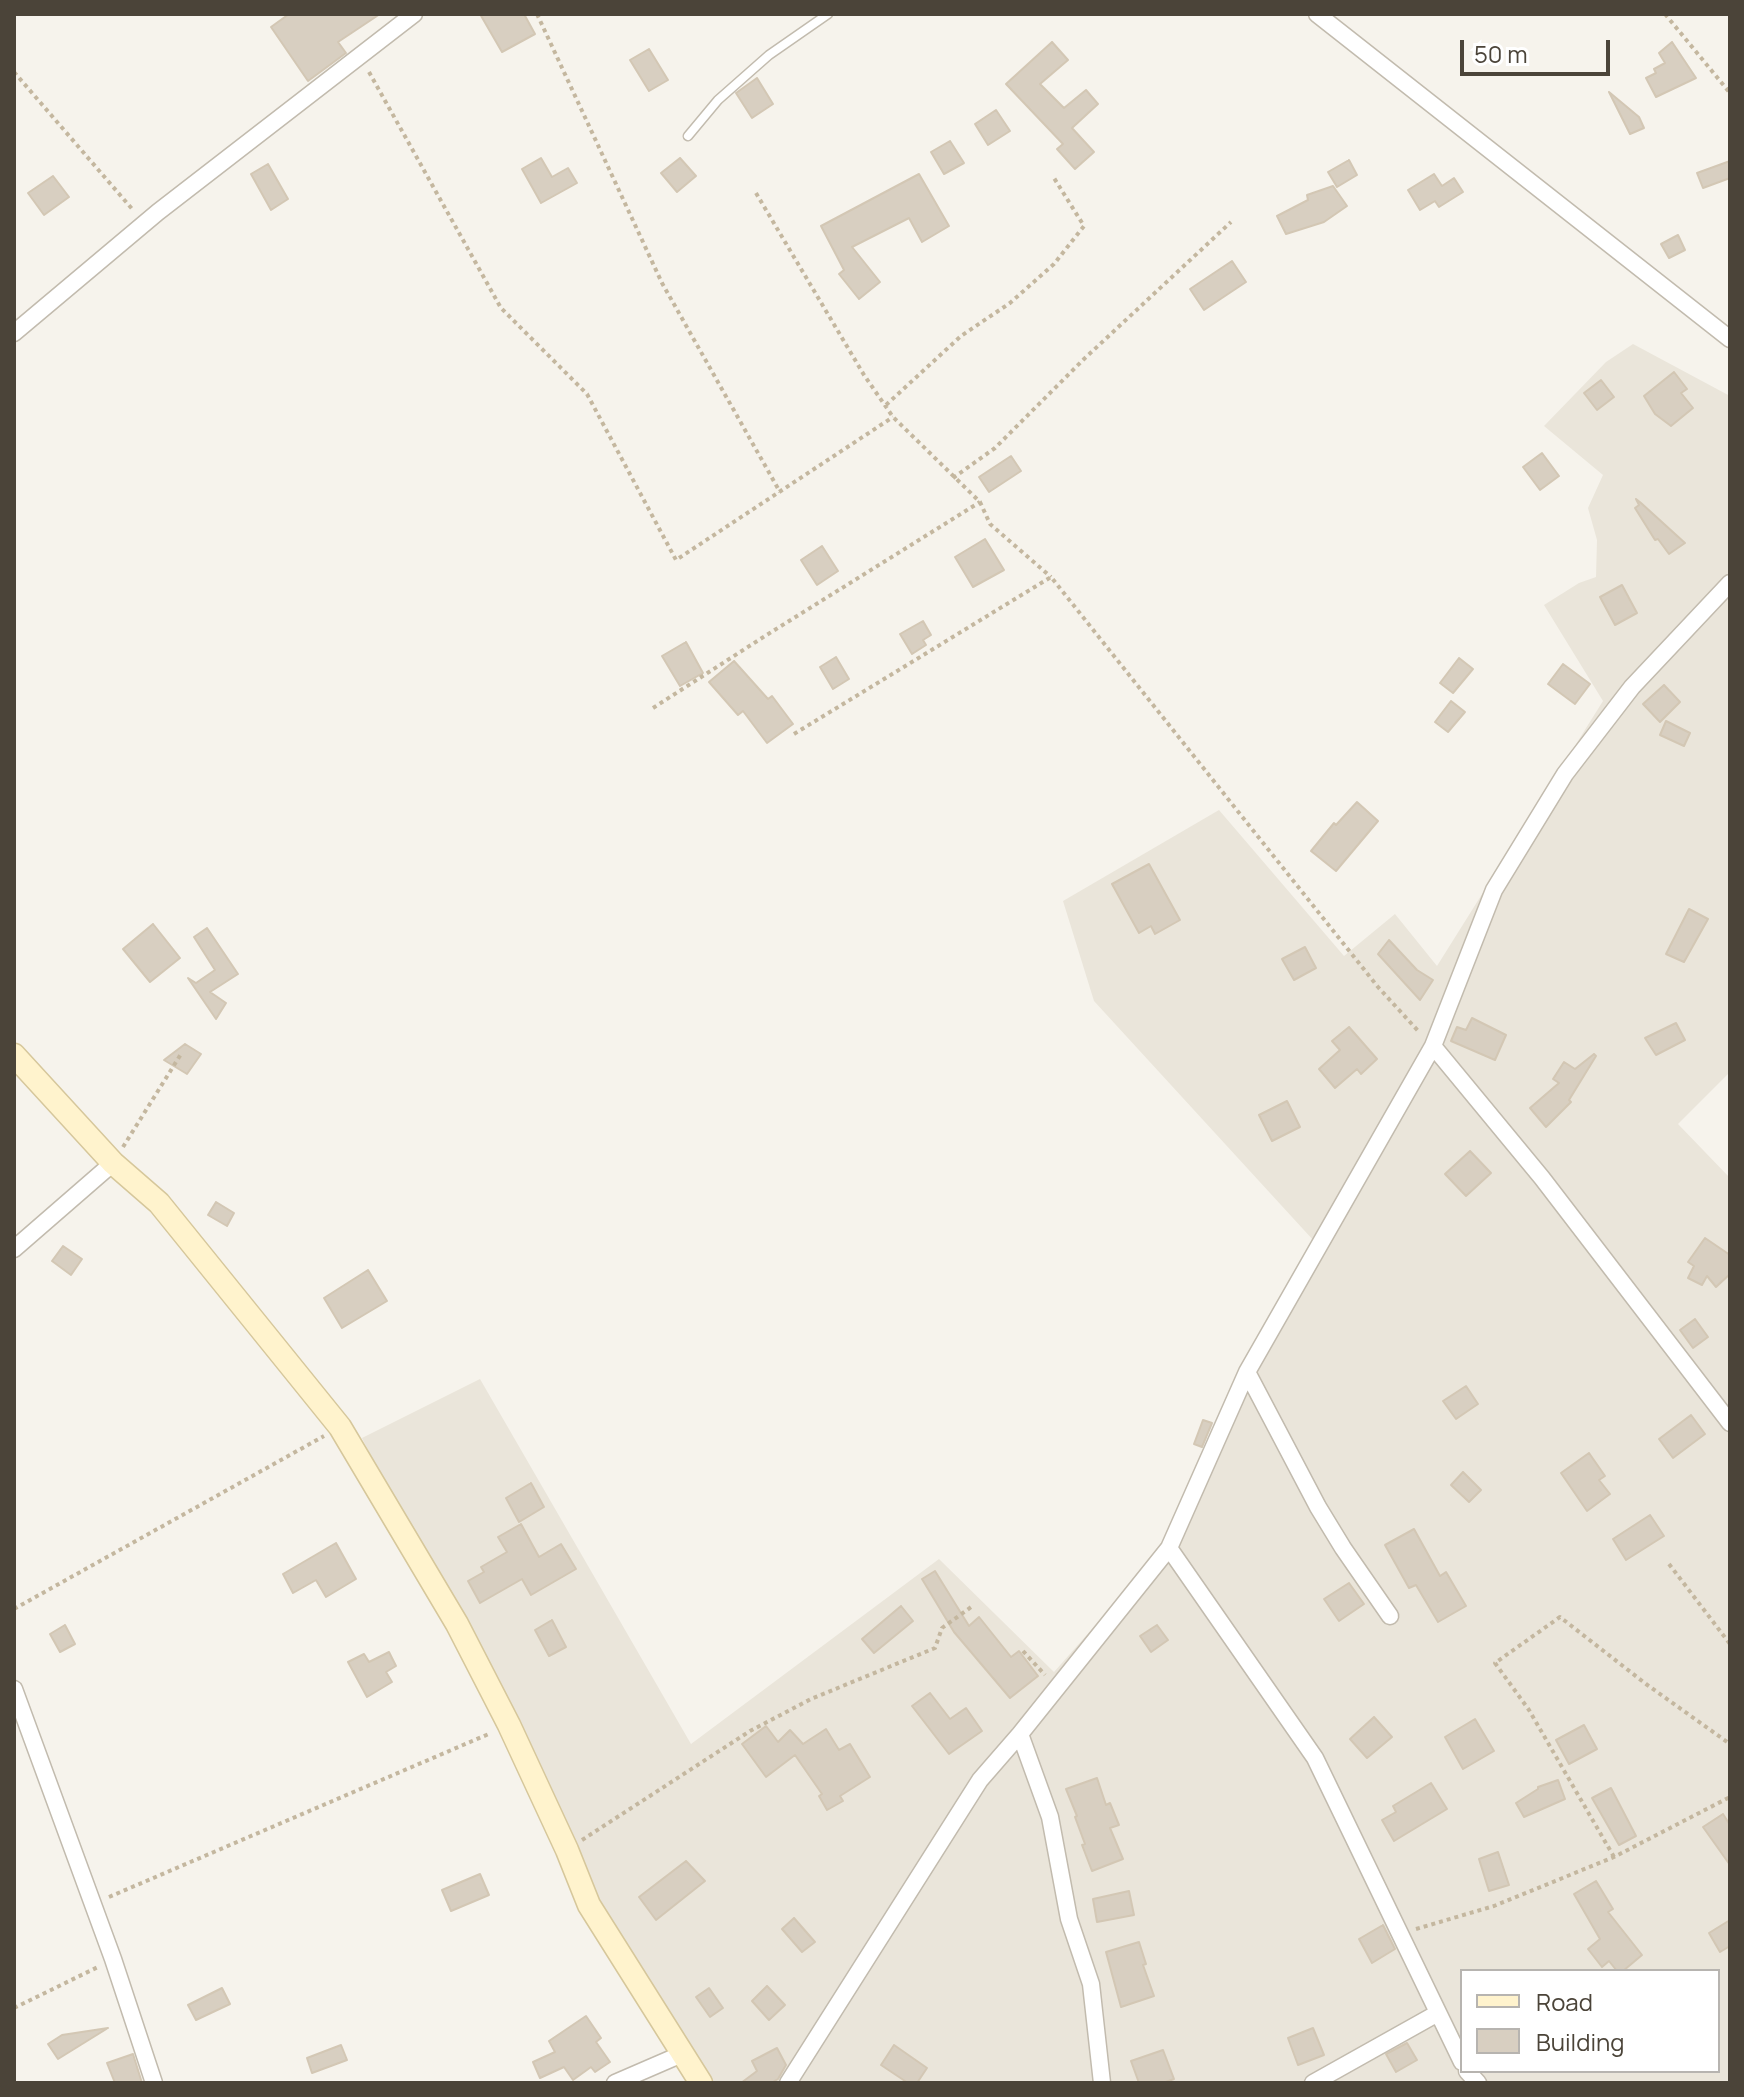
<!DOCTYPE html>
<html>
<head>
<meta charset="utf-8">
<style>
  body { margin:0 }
  #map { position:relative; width:1744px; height:2097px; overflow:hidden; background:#f6f3ec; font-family:Manrope,sans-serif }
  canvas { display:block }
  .frame { position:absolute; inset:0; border:16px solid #4b4439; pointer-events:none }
  .legend { position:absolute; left:1460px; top:1969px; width:260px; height:104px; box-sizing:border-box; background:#fff; border:2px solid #b7b4b0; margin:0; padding:10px 14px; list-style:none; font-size:24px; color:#4b4439 }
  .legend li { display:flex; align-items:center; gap:16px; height:40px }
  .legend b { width:40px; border:2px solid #b7b4b0 }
  .scale { position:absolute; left:1460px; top:40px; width:150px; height:36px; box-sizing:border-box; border:4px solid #4b4439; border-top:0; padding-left:10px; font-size:24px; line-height:28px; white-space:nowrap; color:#4b4439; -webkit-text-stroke:6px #fff; paint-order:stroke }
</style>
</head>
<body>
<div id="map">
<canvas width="1744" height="2097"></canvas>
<div class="frame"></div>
<ul class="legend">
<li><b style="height:10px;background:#fff3cd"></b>Road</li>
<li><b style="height:22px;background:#d8cfc1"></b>Building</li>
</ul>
<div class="scale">50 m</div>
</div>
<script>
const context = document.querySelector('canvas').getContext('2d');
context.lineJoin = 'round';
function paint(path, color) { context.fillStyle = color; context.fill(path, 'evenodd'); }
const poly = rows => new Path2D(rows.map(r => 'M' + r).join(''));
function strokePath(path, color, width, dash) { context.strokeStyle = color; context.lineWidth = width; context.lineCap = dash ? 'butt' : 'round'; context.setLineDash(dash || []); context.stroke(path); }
paint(poly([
  [1633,344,1730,396,1730,1072,1678,1124,1730,1178,1730,2083,705,2083,595,1919,362,1438,480,1379,691,1744,939,1559,1054,1672,1168,1543,1314,1241,1094,1001,1063,901,1219,810,1344,956,1395,914,1437,966,1603,701,1544,605,1579,583,1596,577,1597,540,1588,508,1603,475,1544,426,1606,362],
  [1462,1971,1718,1971,1718,2071,1462,2071]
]), '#eae5da');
const building = poly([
  [289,14,380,14,338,42,346,53,308,81,271,27,289,14],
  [480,14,524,14,535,34,502,52,480,14],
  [1052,42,1068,60,1040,84,1064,108,1086,90,1098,104,1072,128,1094,152,1075,169,1057,149,1063,144,1006,84,1052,42],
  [1672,42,1696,78,1656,97,1646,78,1656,73,1654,69,1665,63,1659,53,1672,42],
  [649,49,668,80,649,91,630,60,649,49],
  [757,78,773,104,752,118,736,93,757,78],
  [1609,92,1639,117,1644,128,1630,134,1609,92],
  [996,110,1010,131,988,145,975,124,996,110],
  [950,141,964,163,944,174,931,152,950,141],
  [541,158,552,177,568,168,577,183,541,203,522,169,541,158],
  [680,158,696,176,677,192,661,173,680,158],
  [1349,160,1357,175,1337,187,1328,172,1349,160],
  [1730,161,1730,178,1703,188,1697,173,1730,161],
  [268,164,288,199,271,210,251,174,268,164],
  [919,174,949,226,922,242,909,218,852,247,880,282,859,299,839,274,844,270,821,226,919,174],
  [1434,174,1442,186,1454,178,1463,192,1439,207,1435,201,1420,210,1408,190,1434,174],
  [53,176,69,197,44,215,28,193,53,176],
  [1333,186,1347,206,1324,222,1286,234,1277,216,1308,200,1307,195,1333,186],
  [1678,235,1685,250,1669,258,1661,244,1678,235],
  [1232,261,1246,282,1204,310,1190,289,1232,261],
  [1674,372,1687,389,1681,393,1693,408,1671,426,1655,414,1644,396,1674,372],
  [1601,380,1614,397,1597,410,1584,393,1601,380],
  [1542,453,1559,476,1540,490,1523,467,1542,453],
  [1011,456,1021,471,989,492,979,477,1011,456],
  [1636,499,1641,503,1685,543,1669,554,1658,539,1655,540,1635,508,1639,505,1636,499],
  [985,539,1004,570,973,587,955,557,985,539],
  [822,546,838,571,817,585,801,560,822,546],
  [1622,585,1637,613,1615,625,1600,597,1622,585],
  [923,621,931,635,923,640,926,645,912,654,900,634,923,621],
  [686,642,703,673,680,686,662,656,686,642],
  [836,657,849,679,833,689,820,667,836,657],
  [1459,658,1473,669,1453,693,1440,683,1459,658],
  [734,661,768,699,772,696,793,724,767,743,743,711,738,715,709,682,734,661],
  [1563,664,1590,684,1575,704,1548,684,1563,664],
  [1664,685,1680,702,1660,722,1643,704,1664,685],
  [1451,701,1465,712,1448,732,1435,722,1451,701],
  [1666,721,1690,733,1684,746,1660,735,1666,721],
  [1357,802,1378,821,1336,871,1311,851,1334,823,1336,825,1357,802],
  [1149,864,1180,920,1155,934,1151,926,1139,933,1112,884,1149,864],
  [1689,909,1708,919,1684,962,1666,954,1689,909],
  [153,924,180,958,150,982,123,949,153,924],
  [207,928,238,974,210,992,226,1003,216,1019,188,978,196,983,215,970,194,937,207,928],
  [1389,940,1417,970,1433,980,1420,1000,1378,954,1389,940],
  [1305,947,1316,968,1294,980,1282,959,1305,947],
  [1472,1018,1506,1035,1495,1060,1451,1041,1457,1027,1466,1030,1472,1018],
  [1676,1023,1685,1040,1656,1055,1645,1038,1676,1023],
  [1349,1027,1377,1059,1361,1074,1357,1069,1335,1088,1319,1069,1340,1050,1332,1041,1349,1027],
  [185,1044,201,1054,187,1074,164,1060,185,1044],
  [1594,1054,1596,1056,1569,1100,1571,1102,1546,1127,1530,1108,1559,1083,1553,1079,1564,1062,1575,1069,1594,1054],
  [1287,1101,1300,1127,1272,1141,1259,1115,1287,1101],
  [1470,1151,1491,1173,1466,1196,1445,1174,1470,1151],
  [216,1202,234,1213,227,1226,208,1215,216,1202],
  [1705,1238,1730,1255,1730,1274,1716,1287,1707,1276,1702,1285,1688,1278,1694,1266,1688,1262,1705,1238],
  [63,1246,82,1259,71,1275,52,1261,63,1246],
  [368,1270,387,1301,342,1328,324,1298,368,1270],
  [1695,1319,1708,1337,1693,1348,1680,1330,1695,1319],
  [1466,1386,1478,1404,1456,1419,1443,1401,1466,1386],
  [1691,1415,1705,1434,1673,1458,1659,1439,1691,1415],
  [1203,1420,1212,1423,1202,1447,1194,1444,1203,1420],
  [1589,1453,1605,1476,1599,1480,1610,1494,1587,1511,1561,1473,1589,1453],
  [1463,1472,1481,1490,1469,1502,1451,1485,1463,1472],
  [531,1483,544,1507,519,1522,506,1498,531,1483],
  [1650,1515,1664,1536,1626,1560,1613,1539,1650,1515],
  [521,1524,539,1557,561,1544,576,1569,531,1595,522,1579,480,1603,468,1581,484,1572,481,1567,507,1552,498,1537,521,1524],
  [1414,1529,1440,1576,1446,1572,1466,1606,1438,1622,1416,1585,1409,1588,1385,1545,1414,1529],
  [336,1543,356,1579,326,1597,316,1580,293,1593,283,1574,336,1543],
  [935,1571,969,1626,979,1617,1011,1657,1019,1651,1038,1676,1010,1698,954,1632,922,1579,935,1571],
  [1349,1583,1364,1604,1339,1621,1324,1599,1349,1583],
  [901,1606,913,1621,874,1653,862,1639,901,1606],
  [552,1620,566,1647,549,1656,535,1630,552,1620],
  [65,1625,75,1644,60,1652,50,1634,65,1625],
  [1157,1625,1168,1640,1151,1652,1140,1636,1157,1625],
  [389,1652,396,1666,386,1672,392,1682,367,1697,348,1662,364,1654,369,1662,389,1652],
  [930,1693,950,1719,966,1708,982,1731,949,1754,912,1706,930,1693],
  [1374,1717,1392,1737,1367,1758,1350,1739,1374,1717],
  [1475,1719,1494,1751,1463,1769,1445,1737,1475,1719],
  [1584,1725,1597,1749,1569,1764,1556,1740,1584,1725],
  [766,1726,778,1742,790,1730,803,1744,826,1729,839,1750,850,1744,870,1777,840,1796,843,1801,827,1810,819,1796,822,1794,795,1755,766,1777,742,1744,766,1726],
  [1097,1778,1106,1805,1110,1803,1119,1825,1110,1828,1123,1859,1092,1871,1082,1845,1085,1844,1075,1817,1077,1816,1066,1789,1097,1778],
  [1558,1780,1565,1799,1524,1817,1516,1803,1538,1789,1538,1787,1558,1780],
  [1431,1783,1447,1809,1394,1841,1382,1820,1396,1812,1393,1806,1431,1783],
  [1611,1788,1636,1836,1619,1845,1592,1798,1611,1788],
  [1723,1814,1730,1825,1730,1865,1703,1827,1723,1814],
  [1498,1852,1509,1885,1489,1891,1479,1859,1498,1852],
  [686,1861,705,1881,656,1920,639,1897,686,1861],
  [480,1874,489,1895,451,1911,442,1890,480,1874],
  [1596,1881,1613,1909,1608,1912,1642,1955,1623,1971,1617,1971,1609,1961,1602,1967,1588,1949,1600,1939,1574,1894,1596,1881],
  [1129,1891,1134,1915,1097,1922,1093,1899,1129,1891],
  [794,1918,815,1942,802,1952,782,1929,794,1918],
  [1730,1920,1730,1946,1720,1952,1709,1933,1730,1920],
  [1383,1925,1395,1949,1372,1963,1359,1939,1383,1925],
  [1139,1942,1146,1964,1143,1965,1154,1996,1121,2007,1106,1952,1139,1942],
  [767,1986,785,2005,769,2020,752,2001,767,1986],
  [222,1988,230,2004,196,2020,188,2005,222,1988],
  [709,1988,723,2008,710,2017,696,1997,709,1988],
  [586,2016,601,2038,596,2042,610,2062,595,2072,591,2067,573,2080,564,2067,540,2078,533,2062,555,2052,549,2041,586,2016],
  [108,2028,58,2059,48,2044,62,2035,108,2028],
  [1313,2028,1324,2055,1298,2065,1288,2038,1313,2028],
  [1407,2043,1417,2060,1396,2072,1386,2054,1407,2043],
  [341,2045,347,2060,312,2073,307,2058,341,2045],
  [894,2045,927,2068,917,2083,908,2083,881,2065,894,2045],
  [777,2048,786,2065,778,2079,771,2083,741,2083,757,2071,752,2061,777,2048],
  [1163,2050,1174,2079,1163,2083,1139,2083,1131,2061,1163,2050],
  [133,2054,142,2083,115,2083,107,2063,133,2054]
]);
paint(building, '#d8cfc1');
strokePath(building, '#d3c7b4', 2);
const lane = poly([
  [688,136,718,100,769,55,828,14]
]);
const street = poly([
  [1317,14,1730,339],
  [14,333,158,212,414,14],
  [1433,1046,1542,1178,1730,1423],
  [14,1249,113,1163],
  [1247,1372,1318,1507,1343,1548,1390,1616],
  [1169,1548,1315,1758,1462,2062],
  [14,1689,113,1959,154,2083],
  [1020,1734,1050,1817,1069,1919,1091,1984,1102,2083],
  [1467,2071,1478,2083],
  [615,2083,682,2054],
  [788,2083,980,1780,1020,1734,1169,1548,1247,1372,1433,1046,1494,890,1565,774,1632,687,1730,583],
  [1313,2083,1438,2013]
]);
const secondary = poly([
  [14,1055,113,1163,159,1203,340,1427,457,1624,509,1725,567,1850,589,1905,701,2083]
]);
strokePath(lane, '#c2bbae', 11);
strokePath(street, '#c2bbae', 19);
strokePath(secondary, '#d6c79b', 25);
strokePath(poly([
  [537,14,662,283,780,492],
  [1665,14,1730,93],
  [14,72,133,210],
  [369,72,501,308,587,394,676,560,893,417],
  [756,193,864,375,893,417,980,502,990,524,1051,577],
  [886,405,961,336,1010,303,1054,264,1084,226,1054,178],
  [953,478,995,448,1084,359,1231,222],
  [653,708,765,636,980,502],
  [794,734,1051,577,1378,987,1420,1033],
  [123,1147,181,1054],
  [1669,1564,1730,1644],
  [14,1609,324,1436],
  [1023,1651,1045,1675],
  [582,1840,750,1731,811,1699,935,1648,942,1628,974,1605],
  [1614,1857,1529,1710,1495,1663,1560,1617,1646,1684,1730,1744],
  [109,1897,491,1733],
  [1416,1929,1494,1906,1614,1857,1730,1797],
  [14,2008,100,1966]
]), '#c4b79f', 4, [4, 4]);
strokePath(lane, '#fff', 8);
strokePath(street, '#fff', 16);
strokePath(secondary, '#fff3cd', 22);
</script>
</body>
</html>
